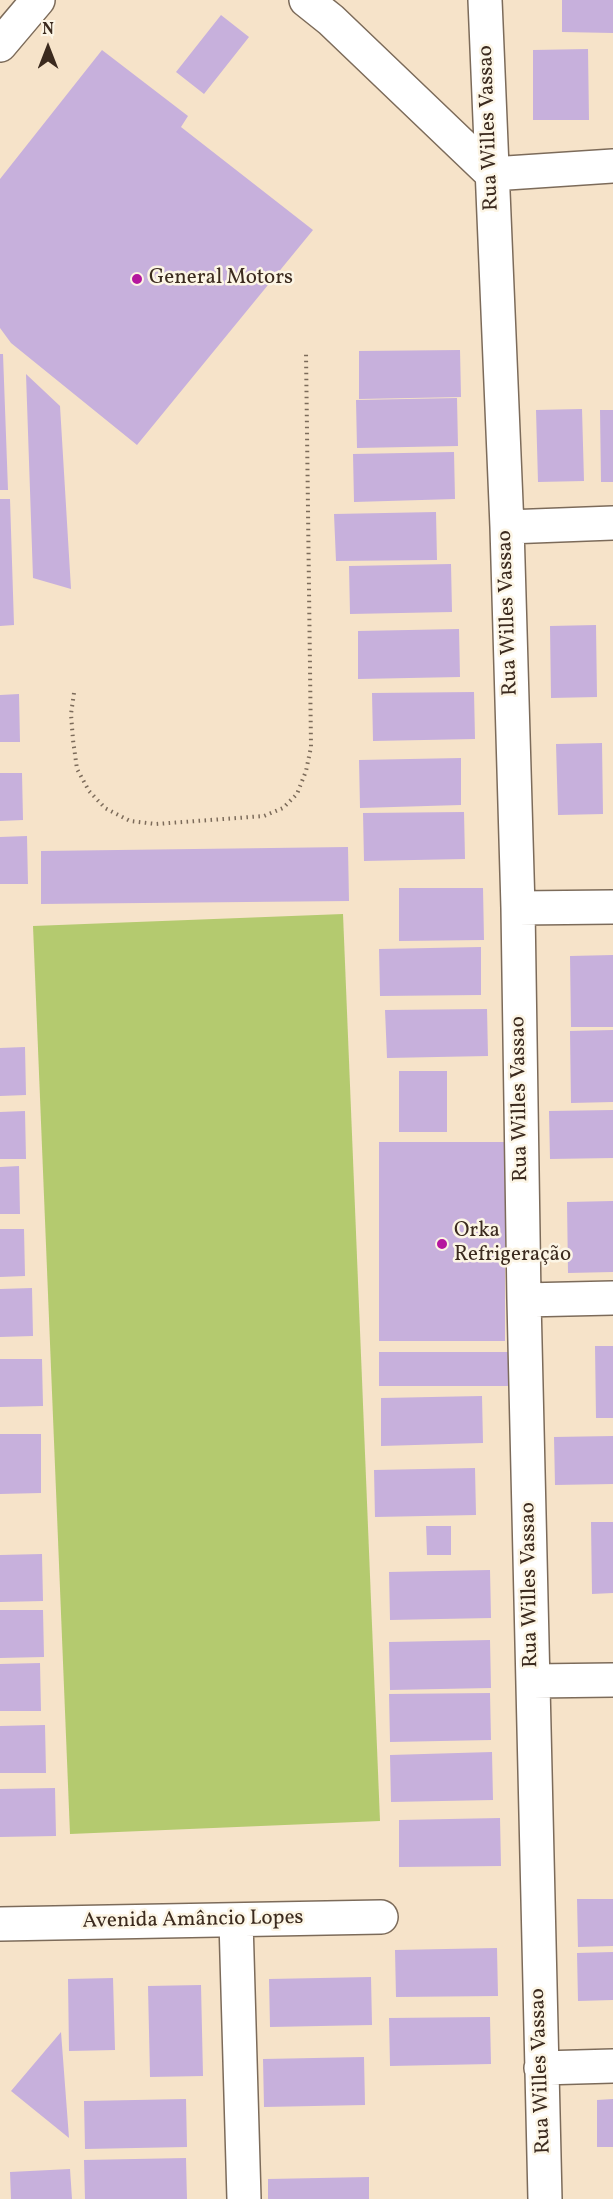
<!DOCTYPE html>
<html>
<head>
<meta charset="utf-8">
<style>
  body { margin:0 }
  #map { position:relative; width:613px; height:2199px; overflow:hidden; background:#f6e3c9; font-family:Vollkorn,serif }
  canvas { display:block }
  .north { position:absolute; left:18px; top:18px; width:60px; height:60px; -webkit-text-stroke:4px #fcf5e5; paint-order:stroke; rotate:0deg; font-size:16px; font-weight:700; line-height:24px; text-align:center; color:#3b2a1e }
  .north::after { content:''; display:block; margin:auto; width:21px; height:27px; background:#3b2a1e; clip-path:polygon(50% 0,100% 100%,50% 72%,0 100%) }
</style>
</head>
<body>
<div id="map">
<canvas width="613" height="2199"></canvas>
<div class="north">N</div>
</div>
<script>
const context = document.querySelector('canvas').getContext('2d');
context.lineJoin = 'round';
function paint(path, color) { context.fillStyle = color; context.fill(path, 'evenodd'); }
const poly = rows => new Path2D(rows.map(r => 'M' + r).join(''));
function strokePath(path, color, width, dash) { context.strokeStyle = color; context.lineWidth = width; context.lineCap = dash ? 'butt' : 'round'; context.setLineDash(dash || []); context.stroke(path); }
function drawText(font, color, halo, rows, align = 'center') {
  context.font = font + ' Vollkorn,serif'; context.lineWidth = 5; context.setLineDash([]); context.textBaseline = 'middle'; context.strokeStyle = halo; context.fillStyle = color; for (const [text, x, y, turn = 0] of rows) {
    context.save(); context.translate(x, y); context.rotate((+turn || 0) * Math.PI / 180); context.textAlign = isNaN(turn) ? turn : align; if (halo) context.strokeText(text, 0, 0); context.fillText(text, 0, 0); context.restore();
  }
}
paint(poly([
  [343,914,380,1821,70,1834,33,926]
]), '#b4ca6f');
paint(poly([
  [562,0,613,0,613,33,562,32],
  [221,15,249,37,204,94,176,72],
  [588,49,589,120,533,120,533,50],
  [102,50,188,116,181,127,313,230,137,445,11,343,0,328,0,179],
  [460,350,461,397,359,399,359,351],
  [0,354,3,354,8,490,0,490],
  [26,374,60,406,71,589,33,578],
  [457,398,458,446,357,448,356,400],
  [582,409,584,481,538,482,536,410],
  [600,410,613,410,613,482,601,482],
  [454,452,455,499,354,502,353,454],
  [0,499,10,499,14,625,0,626],
  [436,512,437,560,336,561,334,514],
  [451,564,452,612,350,614,349,566],
  [596,625,597,697,551,698,550,626],
  [459,629,460,677,358,679,358,631],
  [474,692,475,739,373,741,372,693],
  [19,694,20,742,0,742,0,695],
  [602,743,603,814,558,815,556,744],
  [461,758,461,805,360,808,359,760],
  [0,773,22,773,23,820,0,821],
  [464,812,465,859,364,861,363,813],
  [27,836,28,884,0,884,0,837],
  [348,847,349,901,41,904,41,851],
  [399,888,483,888,484,940,399,941],
  [481,947,481,995,380,996,379,949],
  [613,955,613,1027,571,1027,570,956],
  [487,1009,488,1056,387,1058,385,1010],
  [613,1030,613,1102,571,1103,570,1031],
  [25,1047,26,1095,0,1096,0,1048],
  [399,1071,447,1071,447,1132,399,1132],
  [613,1110,613,1158,550,1159,549,1111],
  [25,1111,26,1159,0,1159,0,1112],
  [379,1142,505,1142,505,1341,379,1341],
  [19,1166,20,1214,0,1214,0,1167],
  [613,1201,613,1272,568,1273,567,1202],
  [0,1229,24,1229,25,1276,0,1277],
  [32,1288,33,1336,0,1337,0,1289],
  [595,1346,613,1346,613,1418,596,1418],
  [379,1352,508,1352,508,1386,379,1386],
  [0,1359,42,1359,43,1406,0,1407],
  [482,1396,483,1443,381,1446,381,1398],
  [0,1434,41,1434,41,1493,0,1494],
  [613,1436,613,1484,555,1485,554,1437],
  [475,1468,476,1515,375,1517,374,1470],
  [591,1522,613,1522,613,1593,592,1594],
  [426,1526,451,1526,451,1555,427,1555],
  [42,1554,43,1601,0,1602,0,1555],
  [490,1570,491,1618,390,1620,389,1572],
  [0,1610,43,1610,44,1657,0,1658],
  [490,1640,491,1688,390,1690,389,1642],
  [40,1663,41,1711,0,1711,0,1664],
  [490,1693,491,1740,390,1742,389,1694],
  [45,1725,46,1773,0,1773,0,1726],
  [492,1752,493,1800,391,1802,390,1755],
  [55,1788,56,1836,0,1837,0,1789],
  [500,1818,501,1866,399,1867,399,1820],
  [577,1899,613,1899,613,1946,578,1947],
  [497,1948,498,1996,396,1997,395,1950],
  [613,1952,613,2000,578,2001,577,1953],
  [371,1977,372,2025,270,2027,269,1979],
  [113,1978,115,2050,69,2051,68,1979],
  [201,1985,203,2076,150,2077,148,1986],
  [490,2017,491,2064,390,2066,389,2018],
  [61,2032,69,2138,11,2091],
  [364,2057,365,2105,264,2107,263,2059],
  [186,2099,187,2147,85,2149,84,2101],
  [613,2099,613,2147,597,2147,597,2100],
  [186,2158,187,2199,85,2199,84,2160],
  [70,2169,72,2199,11,2199,10,2172],
  [369,2177,369,2199,268,2199,268,2179]
]), '#c7b0dc');
const minor = poly([
  [306,0,331,20,492,174],
  [485,0,507,527,518,908,524,1300,545,2199],
  [0,45,38,0],
  [492,174,613,166],
  [507,527,613,523],
  [518,908,613,907],
  [524,1300,613,1298],
  [533,1681,613,1680],
  [236,1921,244,2199],
  [0,1924,381,1917],
  [541,2068,613,2066]
]);
strokePath(minor, '#7c6b5a', 36);
strokePath(poly([
  [74,693,71,714,73,740,77,769,89,791,105,808,130,821,156,824,264,816,283,808,297,794,306,771,311,747,306,352]
]), '#7c6b5a', 4, [1.5, 4.5]);
strokePath(minor, '#fff', 33);
for (const [x, y, r, color] of [
  [137,279,6,"#b5179e"],
  [442,1244,6,"#b5179e"]
]) { const dot = new Path2D(); dot.arc(x, y, r, 0, 2 * Math.PI); context.fillStyle = color; context.fill(dot); strokePath(dot, '#fcf5e5', 2); }
drawText('21px', '#3b2a1e', '#fcf5e5', [
  ["Rua Willes Vassao",490,128,-92],
  ["Rua Willes Vassao",509,613,-92],
  ["Rua Willes Vassao",521,1099,-91],
  ["Rua Willes Vassao",531,1585,-91],
  ["Avenida Amâncio Lopes",193,1921,-1],
  ["Rua Willes Vassao",542,2071,-92]
]);
drawText('21px', '#3b2a1e', '#fcf5e5', [
  ["General Motors",149,279],
  ["Orka",454,1232],
  ["Refrigeração",454,1256]
], 'left');
</script>
</body>
</html>
